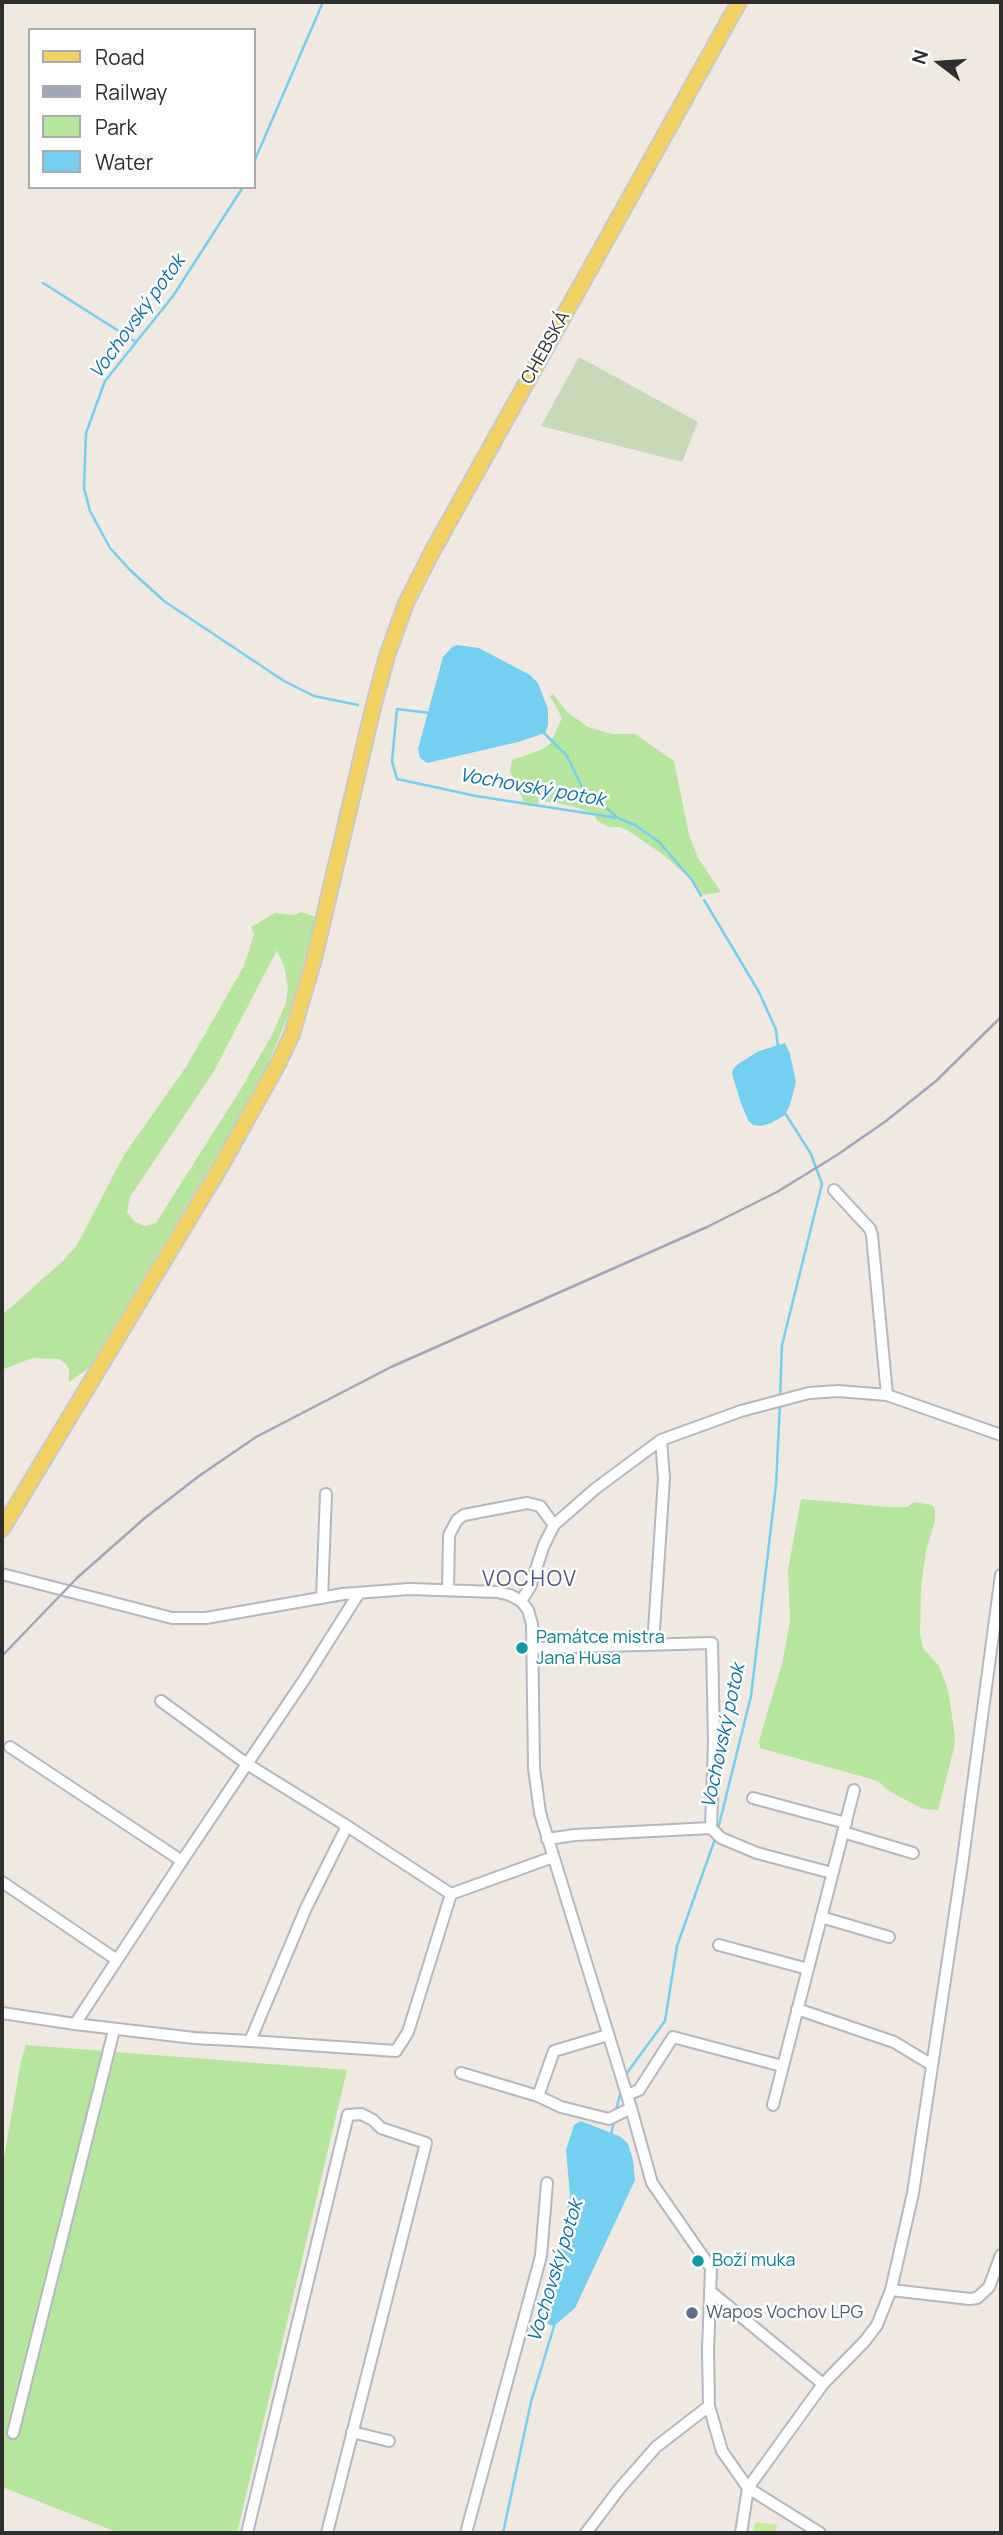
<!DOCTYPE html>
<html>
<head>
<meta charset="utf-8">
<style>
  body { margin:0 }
  #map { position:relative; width:1003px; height:2535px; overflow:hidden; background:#efe9e1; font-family:Manrope,sans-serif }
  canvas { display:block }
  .frame { position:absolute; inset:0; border:4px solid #2e2e2e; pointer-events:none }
  .legend { position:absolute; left:28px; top:28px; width:228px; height:161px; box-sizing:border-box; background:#fff; border:2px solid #ababab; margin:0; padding:9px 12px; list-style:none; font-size:21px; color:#2e2e2e }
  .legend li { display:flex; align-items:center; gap:14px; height:35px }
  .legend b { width:35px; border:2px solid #ababab }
  .north { position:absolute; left:905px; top:28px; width:70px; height:70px; -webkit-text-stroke:5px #fff; paint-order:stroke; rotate:287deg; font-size:19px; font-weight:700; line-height:28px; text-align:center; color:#2e2e2e }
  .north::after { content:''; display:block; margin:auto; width:24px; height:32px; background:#2e2e2e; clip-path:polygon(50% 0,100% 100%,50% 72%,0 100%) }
</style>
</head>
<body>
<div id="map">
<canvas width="1003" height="2535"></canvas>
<div class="frame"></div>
<ul class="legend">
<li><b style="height:9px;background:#f2d163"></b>Road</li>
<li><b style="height:9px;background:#a3a6b8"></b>Railway</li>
<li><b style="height:19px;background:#b6e59e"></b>Park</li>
<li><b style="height:19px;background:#75cff0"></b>Water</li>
</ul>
<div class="north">N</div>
</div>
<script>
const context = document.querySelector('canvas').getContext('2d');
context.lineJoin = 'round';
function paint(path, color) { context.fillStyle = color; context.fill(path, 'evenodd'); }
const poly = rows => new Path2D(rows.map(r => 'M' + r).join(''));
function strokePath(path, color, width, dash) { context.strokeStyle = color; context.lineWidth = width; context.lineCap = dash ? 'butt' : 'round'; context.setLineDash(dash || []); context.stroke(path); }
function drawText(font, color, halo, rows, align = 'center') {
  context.font = font + ' Manrope,sans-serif'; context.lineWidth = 5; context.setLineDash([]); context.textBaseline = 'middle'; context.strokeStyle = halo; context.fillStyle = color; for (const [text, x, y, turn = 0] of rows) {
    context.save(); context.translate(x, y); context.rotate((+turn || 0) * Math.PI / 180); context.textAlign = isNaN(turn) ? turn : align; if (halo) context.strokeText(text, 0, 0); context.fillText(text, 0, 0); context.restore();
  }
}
paint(poly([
  [553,694,567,712,588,727,612,734,635,734,674,761,689,835,698,858,721,892,701,895,692,880,661,853,627,830,620,827,609,827,597,821,594,814,572,806,542,801,530,807,524,802,510,771,512,760,541,750,550,744,562,718,550,696],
  [301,912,316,917,290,1011,260,1083,89,1368,69,1382,69,1370,66,1364,59,1359,32,1358,2,1370,2,1315,63,1261,77,1245,124,1155,186,1067,244,966,254,934,251,927,275,913,295,915],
  [277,950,284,966,288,987,286,1003,272,1035,239,1092,156,1223,145,1226,135,1222,127,1212,130,1197,214,1071],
  [801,1499,888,1507,907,1507,914,1502,932,1505,935,1508,935,1520,926,1551,921,1587,920,1634,923,1648,939,1666,948,1690,955,1736,954,1748,938,1810,923,1809,889,1791,878,1781,760,1748,759,1741,782,1664,790,1621,788,1570],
  [26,2045,347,2070,237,2533,119,2533,2,2487,2,2169,21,2061]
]), '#b6e59e');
paint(poly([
  [579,357,698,422,682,462,541,426]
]), '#c8d9b8');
paint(poly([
  [755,2522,777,2525,776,2533,753,2533]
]), '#c9ec9a');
paint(poly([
  [457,645,479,648,530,675,538,683,548,709,548,725,545,733,518,742,436,761,427,763,420,758,418,749,443,657,452,647],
  [785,1043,790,1054,796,1082,790,1105,785,1115,771,1123,761,1126,753,1125,748,1120,741,1103,732,1074,733,1069,738,1064,759,1051],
  [581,2121,621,2137,628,2144,633,2160,635,2180,575,2308,554,2326,548,2324,540,2308,559,2246,570,2195,566,2150,574,2125]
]), '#75cff0');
strokePath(poly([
  [254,162,323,2],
  [243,187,173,296,105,381,86,433,84,488,90,511,110,548,130,570,164,601,284,681,314,696,358,705],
  [43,283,136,342],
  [430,713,397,709,392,761,397,779,476,796,618,818,635,825,659,842,692,880,701,896],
  [543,732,567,756,582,787,618,818],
  [704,900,759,992,776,1030,778,1047],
  [780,1397,782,1345,822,1184,811,1154,785,1113],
  [718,1829,751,1696,776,1485,780,1404],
  [624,2077,665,2021,677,1946,715,1839],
  [616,2111,621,2090],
  [611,2135,614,2121],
  [503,2533,531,2402,555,2323]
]), '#75cff0', 2.5);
const minor = poly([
  [834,1190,870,1229,872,1235,887,1395,1001,1435],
  [2,1574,172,1618,206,1618,343,1594,409,1589,497,1592,510,1595,521,1601,528,1610,532,1624,534,1768,540,1813,631,2108,652,2183,711,2268,708,2350,709,2406,722,2451,748,2488,820,2533],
  [448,1590,449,1535,457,1520,464,1515,527,1503,540,1506,554,1525],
  [322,1598,326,1494],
  [521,1601,530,1587,544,1545,554,1525,595,1489,661,1440,741,1411,809,1393,838,1391,887,1395],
  [653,1645,664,1478,661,1440],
  [533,1648,712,1643,714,1743,711,1828,575,1835,547,1839],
  [161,1701,247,1764,347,1826,306,1908,250,2041,194,2038,75,2024,182,1861,247,1764,304,1680,359,1593],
  [10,1747,182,1861],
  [753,1798,846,1823],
  [711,1828,721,1838,757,1853,832,1873],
  [843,1832,913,1853],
  [2,1882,117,1960],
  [451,1894,553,1857],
  [821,1917,889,1937],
  [719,1945,808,1969],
  [797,2009,894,2042,932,2065],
  [2,2013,75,2024],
  [608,2035,554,2051,538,2096,561,2107,609,2119,631,2108],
  [250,2041,396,2051,408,2032,451,1894,347,1826],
  [461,2073,538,2096],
  [627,2095,639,2090,673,2037,782,2066],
  [773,2105,854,1790],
  [891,2290,970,2299,977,2298,989,2287,1001,2255],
  [710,2291,823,2384],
  [352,2432,389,2441],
  [13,2433,114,2030],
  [247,2533,348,2115,361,2114,373,2120,381,2128,426,2143,327,2533],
  [466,2533,541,2256,547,2183],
  [586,2533,620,2488,656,2447,709,2406],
  [741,2533,748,2488,823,2384,865,2341,877,2325,891,2290,913,2193,962,1866,1001,1575]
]);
const major = poly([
  [2,1529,221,1166,279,1062,292,1034,314,959,374,704,387,656,406,603,432,552,739,2]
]);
strokePath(minor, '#b4b7c1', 14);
strokePath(major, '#c9c9c9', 18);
strokePath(minor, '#fff', 10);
strokePath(major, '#f2d163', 14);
strokePath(poly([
  [2,1656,78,1577,146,1517,199,1476,256,1437,391,1367,707,1227,777,1192,837,1155,886,1121,936,1081,1001,1017]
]), '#a3a6b8', 2.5);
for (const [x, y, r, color] of [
  [522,1648,7,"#0f9aa8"],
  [698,2261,7,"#0f9aa8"],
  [692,2313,7,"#5c6f8a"]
]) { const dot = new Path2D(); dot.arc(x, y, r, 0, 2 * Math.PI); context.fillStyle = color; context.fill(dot); strokePath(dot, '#fff', 2.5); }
drawText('18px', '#2e2e2e', '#fff', [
  ["CHEBSKÁ",546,348,-61]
]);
drawText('18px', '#0d838f', '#fff', [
  ["Památce mistra",536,1638],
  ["Jana Husa",536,1659],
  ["Boží muka",712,2261]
], 'left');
drawText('18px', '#4e5e75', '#fff', [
  ["Wapos Vochov LPG",706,2313]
], 'left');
drawText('italic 19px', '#0d6fa3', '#fff', [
  ["Vochovský potok",138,317,-54],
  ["Vochovský potok",532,788,10],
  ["Vochovský potok",724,1736,-78],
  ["Vochovský potok",556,2271,-73]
]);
context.letterSpacing = '2px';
drawText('21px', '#4d5680', '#fff', [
  ["VOCHOV",530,1580]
]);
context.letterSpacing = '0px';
</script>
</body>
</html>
